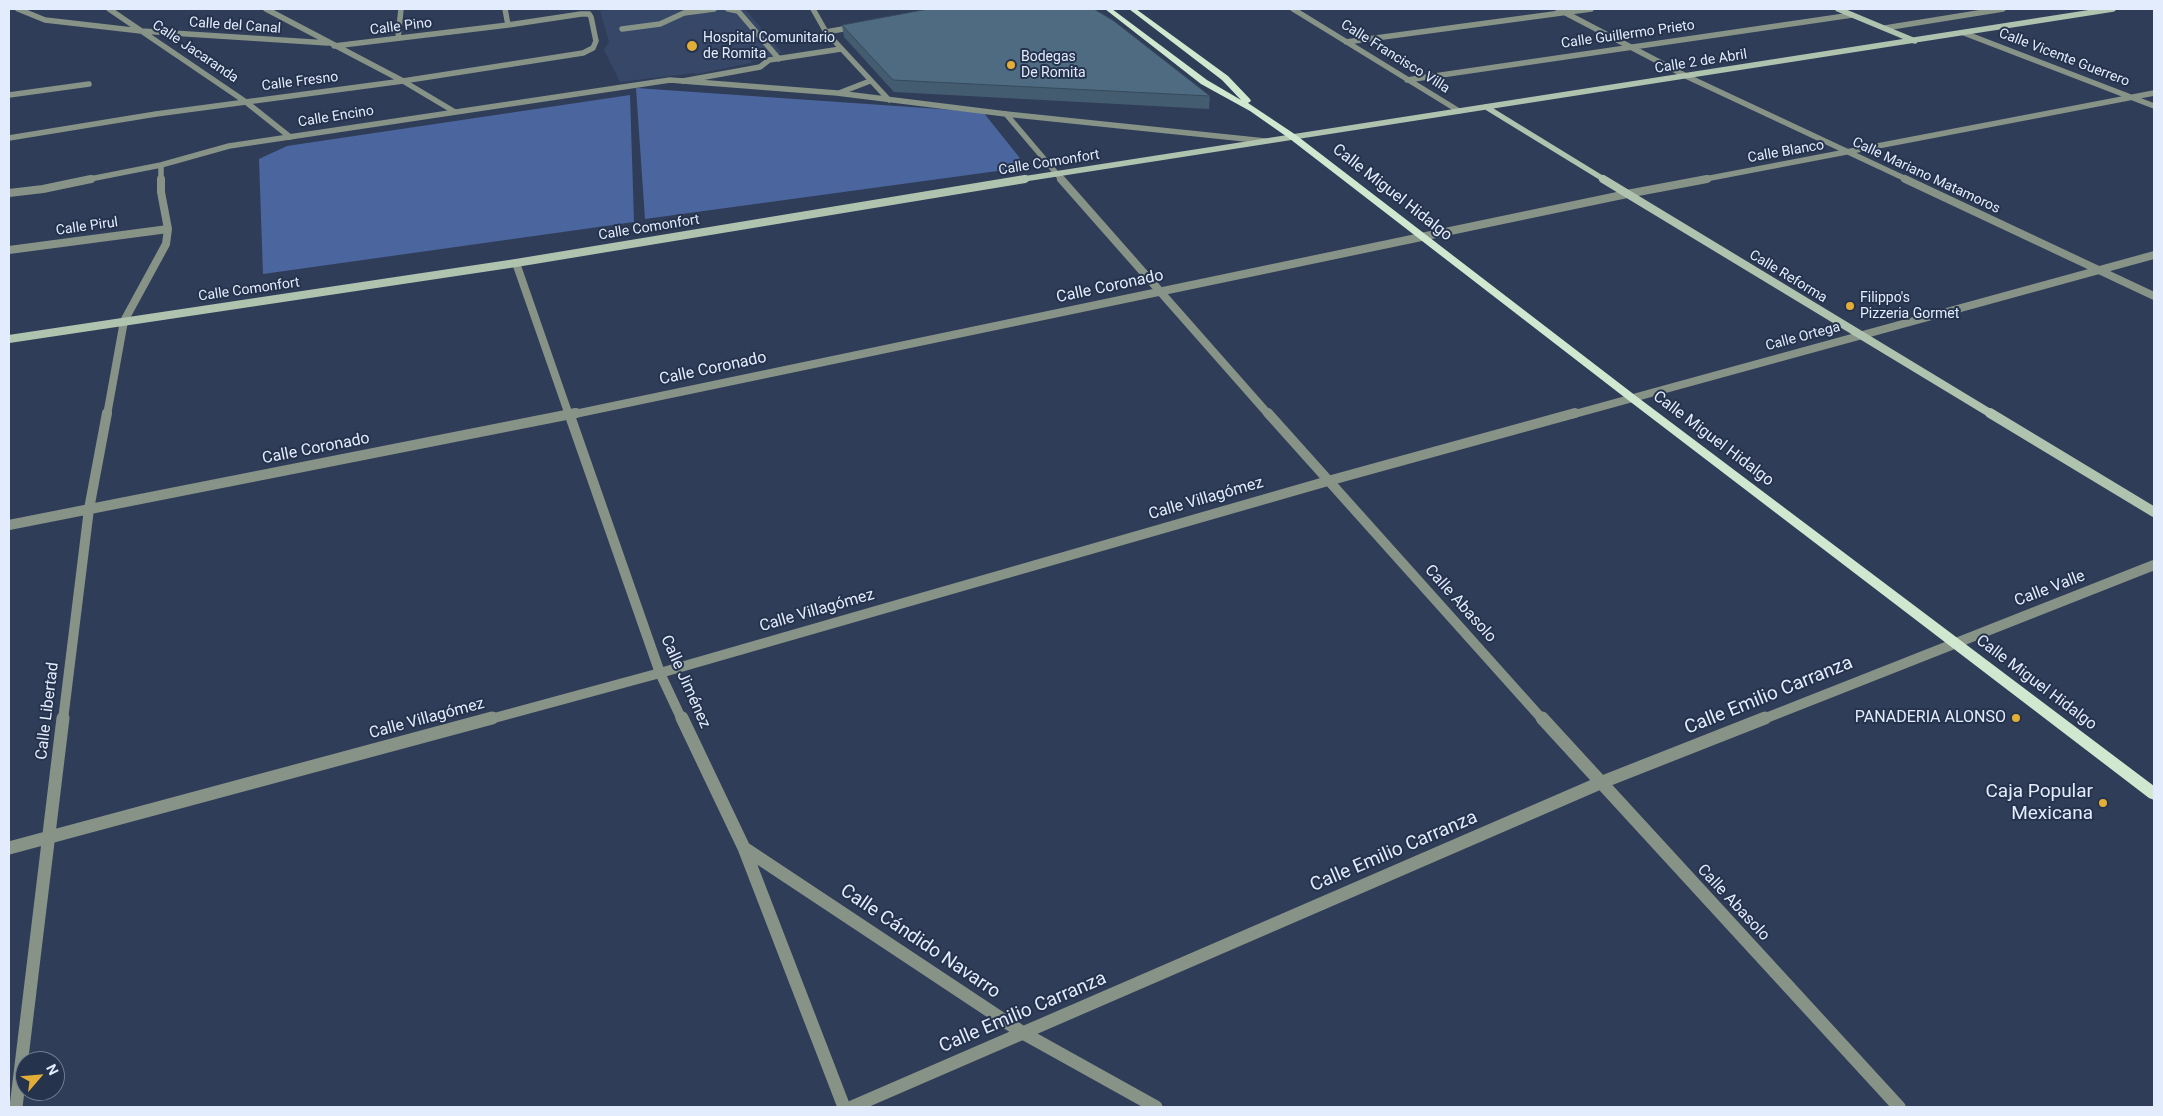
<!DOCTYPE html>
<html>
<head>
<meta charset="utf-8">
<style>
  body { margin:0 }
  #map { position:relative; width:2163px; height:1116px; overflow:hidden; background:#303d58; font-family:Roboto,sans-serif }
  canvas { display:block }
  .frame { position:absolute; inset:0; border:10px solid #e3ecfd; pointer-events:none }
  .north { position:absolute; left:15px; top:1051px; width:50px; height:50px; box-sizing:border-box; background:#26334d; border:1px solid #727d93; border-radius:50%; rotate:63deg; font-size:14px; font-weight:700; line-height:20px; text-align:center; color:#e3ecfd }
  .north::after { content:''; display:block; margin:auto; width:18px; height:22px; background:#e3ae35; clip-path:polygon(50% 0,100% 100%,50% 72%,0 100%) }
</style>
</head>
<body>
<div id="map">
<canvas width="2163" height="1116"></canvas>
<div class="frame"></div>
<div class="north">N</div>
</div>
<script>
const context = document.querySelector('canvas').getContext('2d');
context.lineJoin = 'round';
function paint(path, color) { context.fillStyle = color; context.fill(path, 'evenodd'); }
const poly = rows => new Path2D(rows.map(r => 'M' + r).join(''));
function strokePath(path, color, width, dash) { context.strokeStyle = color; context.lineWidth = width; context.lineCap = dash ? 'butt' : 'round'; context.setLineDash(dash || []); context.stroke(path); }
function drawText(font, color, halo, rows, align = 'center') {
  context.font = font + ' Roboto,sans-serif'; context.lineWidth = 4; context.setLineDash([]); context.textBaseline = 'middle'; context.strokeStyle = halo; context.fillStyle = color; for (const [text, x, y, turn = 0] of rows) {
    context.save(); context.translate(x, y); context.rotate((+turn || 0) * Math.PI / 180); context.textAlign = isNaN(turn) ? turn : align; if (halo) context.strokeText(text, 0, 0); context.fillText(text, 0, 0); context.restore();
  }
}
paint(poly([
  [620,9,745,9,782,53,751,61,751,63,697,74,694,73,620,82,604,50,609,42,600,11]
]), '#374768');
paint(poly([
  [636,88,983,112,1027,167,645,219],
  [630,95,634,222,263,274,259,159,287,146]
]), '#4b669e');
strokePath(poly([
  [728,9,738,11,779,59],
  [622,29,660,24,684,13,714,9],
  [683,81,760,67,769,60,841,49]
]), '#879387', 5.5);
strokePath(poly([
  [18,9,45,20,141,31,328,43],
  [109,9,246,102,290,137],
  [266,9,403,81,455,112],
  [505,9,508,25],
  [813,9,826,32,889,100],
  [1293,9,1459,111],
  [1558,9,1688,77,1908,180],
  [1885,28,2003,9],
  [826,32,854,27],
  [1964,33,2154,106],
  [398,38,401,9],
  [1346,42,1591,9],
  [1407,80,1852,15],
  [839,93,870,81],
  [9,95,89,84],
  [1006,114,1062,180],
  [9,138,156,114,403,81,583,53,593,48,596,41,591,17,589,14,581,14,508,25,334,46],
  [161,165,161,180],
  [85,180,161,165,229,146,670,80,837,93,1006,114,1265,141],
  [1700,180,2154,93]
]), '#879387', 5.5);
strokePath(poly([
  [1061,179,1269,415],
  [1905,179,2154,296],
  [9,193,43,189,91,179],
  [9,250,168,229],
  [516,263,569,415],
  [107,415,124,321,166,244,168,229,161,192,161,179],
  [570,415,1627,194,1707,179],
  [1571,415,2154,255]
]), '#879387', 8);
strokePath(poly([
  [569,413,660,673,682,720],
  [1268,413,1543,720],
  [9,525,576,413],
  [63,720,89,509,107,413],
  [487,720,660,673,1328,481,1575,413],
  [1761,720,2154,565]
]), '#879387', 10);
strokePath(poly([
  [682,718,744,848,844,1107],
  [1542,718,1899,1107],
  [9,848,492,718],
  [744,848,1023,1033,1156,1107],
  [16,1107,63,718],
  [852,1107,1600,783,1765,718]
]), '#879387', 13);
strokePath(poly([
  [1838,9,1915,41],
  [1486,107,1605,180],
  [1017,180,2113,9]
]), '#b0c3af', 5.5);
strokePath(poly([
  [1603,179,1993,415],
  [9,339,516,263,1025,179]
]), '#b0c3af', 8);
strokePath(poly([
  [1990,413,2154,512]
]), '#b0c3af', 10);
paint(poly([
  [1105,9,1112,9,1207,80,1241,100,1222,80,1129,9,1136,9,1228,76,1250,99,1251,101,1248,103,1296,135,1636,396,2154,786,2154,800,2149,798,1628,400,1290,139,1250,111,1201,84,1105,9]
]), '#d0e8cf');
paint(poly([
  [842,25,1210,96,1209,109,894,92,844,37]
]), '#435c70');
const building = poly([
  [928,9,1094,9,1114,21,1210,96,893,80,842,25,928,9]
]);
paint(building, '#4e6b82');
strokePath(building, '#374b5b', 1);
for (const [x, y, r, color] of [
  [692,46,6,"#e3ae35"],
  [1011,65,5,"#e3ae35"],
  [1850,306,5,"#e3ae35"],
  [2016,718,5,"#e3ae35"],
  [2103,803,5,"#e3ae35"]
]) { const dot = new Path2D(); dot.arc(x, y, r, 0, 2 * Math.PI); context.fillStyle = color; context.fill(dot); strokePath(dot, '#26334d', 2); }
drawText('14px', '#e3ecfd', '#26334d', [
  ["Calle del Canal",235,26,4],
  ["Calle Pino",401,27,-7],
  ["Calle Guillermo Prieto",1628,35,-8],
  ["Calle Jacaranda",195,52,34],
  ["Calle Francisco Villa",1395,57,32],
  ["Calle Vicente Guerrero",2064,58,21],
  ["Calle 2 de Abril",1701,62,-9],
  ["Calle Fresno",300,82,-7],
  ["Calle Encino",336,117,-9],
  ["Calle Blanco",1786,152,-10],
  ["Calle Comonfort",1049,163,-9],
  ["Calle Mariano Matamoros",1926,176,25],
  ["Calle Pirul",87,227,-8],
  ["Calle Comonfort",649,228,-9],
  ["Calle Reforma",1788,277,31],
  ["Calle Comonfort",249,290,-8],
  ["Calle Ortega",1803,337,-15]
]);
drawText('14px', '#e3ecfd', '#26334d', [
  ["Hospital Comunitario",703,38],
  ["de Romita",703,54],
  ["Bodegas",1021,57],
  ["De Romita",1021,73],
  ["Filippo's",1860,298],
  ["Pizzeria Gormet",1860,314]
], 'left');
drawText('16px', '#e3ecfd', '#26334d', [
  ["Calle Miguel Hidalgo",1392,193,38],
  ["Calle Coronado",1110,287,-12],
  ["Calle Coronado",713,369,-12],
  ["Calle Miguel Hidalgo",1713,439,37],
  ["Calle Coronado",316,449,-11],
  ["Calle Villagómez",1206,499,-16],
  ["Calle Valle",2050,589,-21],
  ["Calle Abasolo",1460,604,48],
  ["Calle Villagómez",817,611,-16],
  ["Calle Jiménez",685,682,66],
  ["Calle Miguel Hidalgo",2036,683,37],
  ["Calle Libertad",48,711,-83],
  ["Calle Villagómez",427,719,-15],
  ["Calle Abasolo",1733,903,47]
]);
drawText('16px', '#e3ecfd', '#26334d', [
  ["PANADERIA ALONSO",2006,718]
], 'right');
drawText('19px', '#e3ecfd', '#26334d', [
  ["Calle Emilio Carranza",1769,696,-22],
  ["Calle Emilio Carranza",1394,852,-23],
  ["Calle Cándido Navarro",920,942,34],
  ["Calle Emilio Carranza",1023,1013,-23]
]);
drawText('19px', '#e3ecfd', '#26334d', [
  ["Caja Popular",2093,792],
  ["Mexicana",2093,814]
], 'right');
</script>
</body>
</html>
